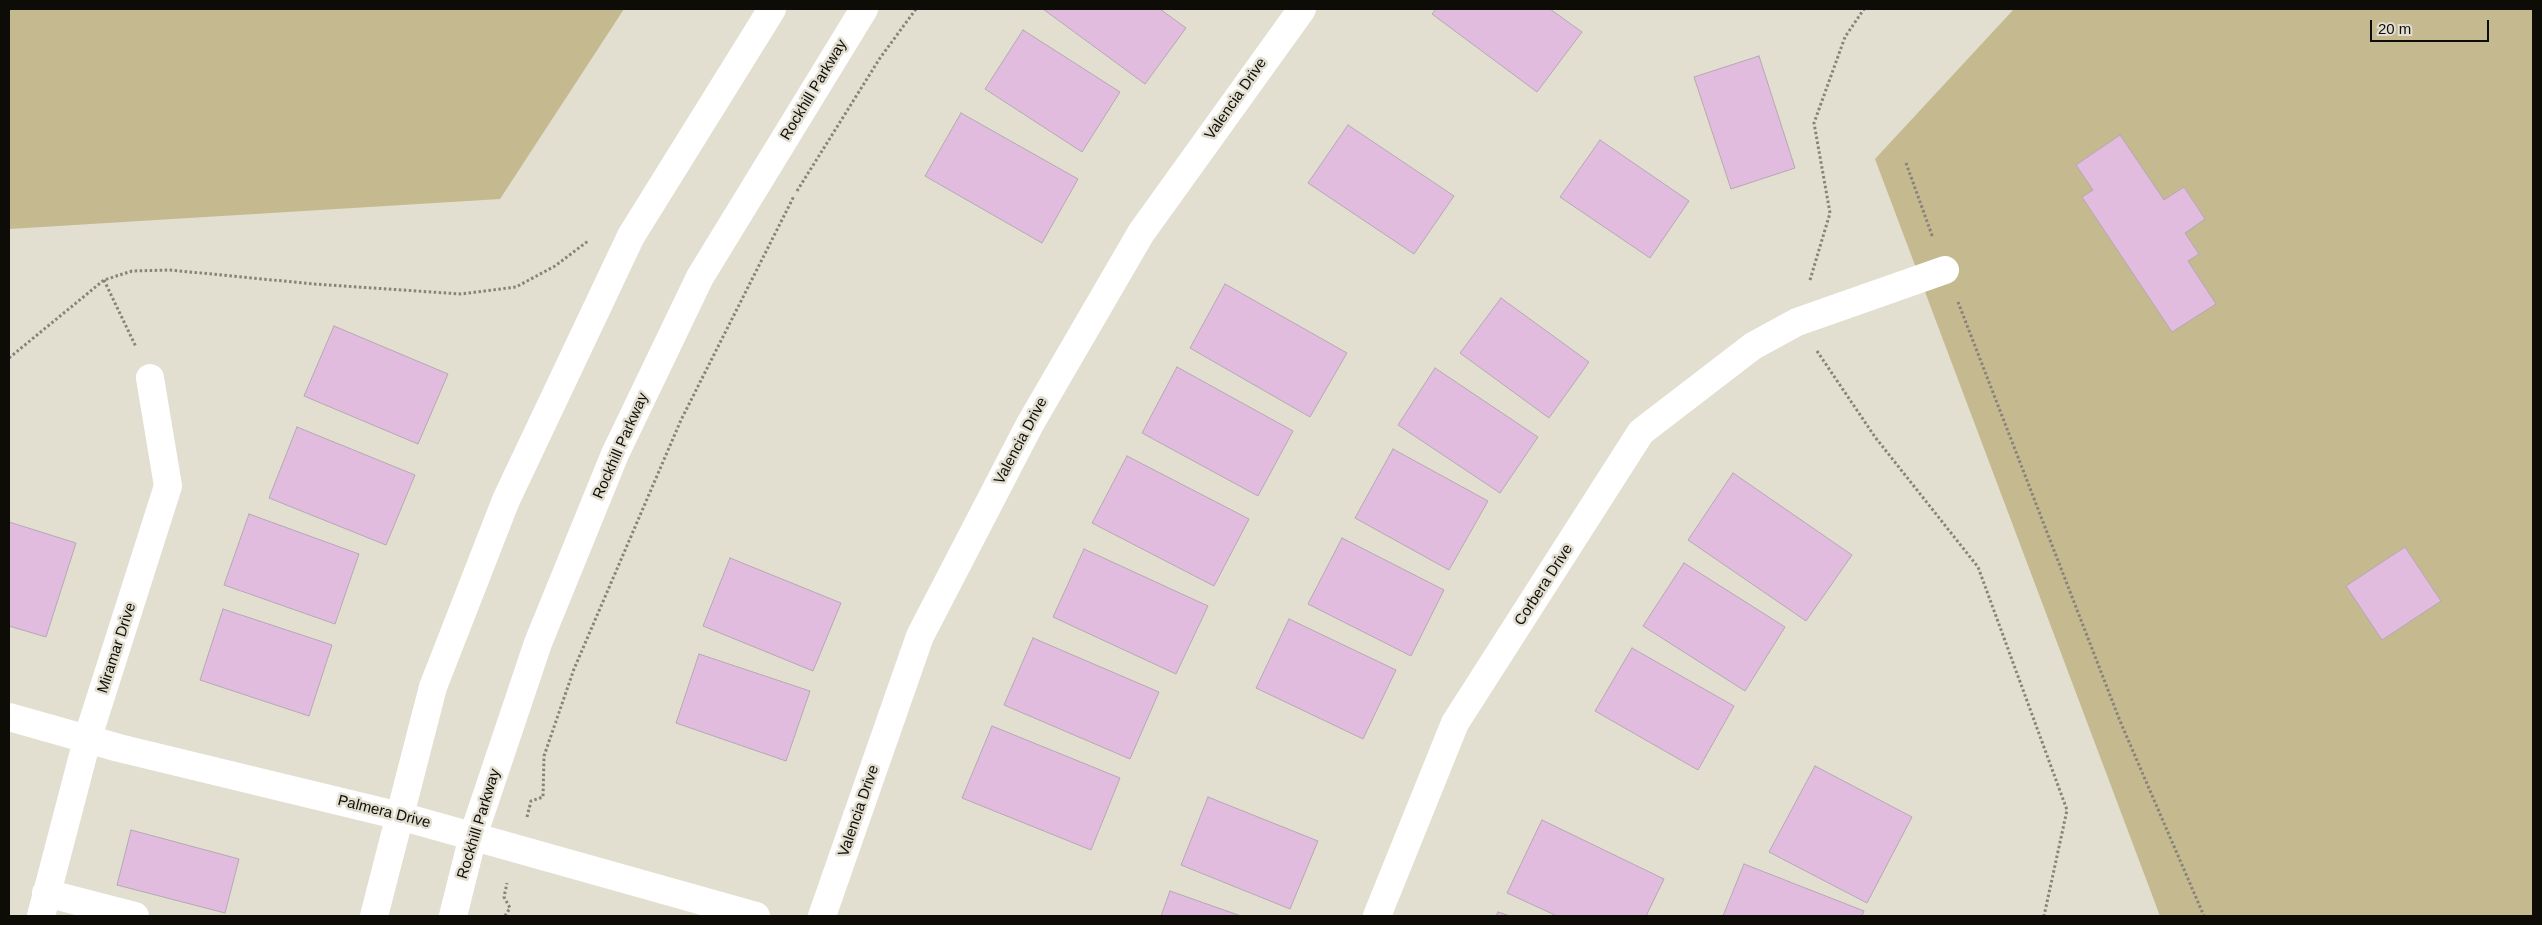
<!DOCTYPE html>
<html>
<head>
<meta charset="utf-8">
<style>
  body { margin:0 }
  #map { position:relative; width:2542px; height:925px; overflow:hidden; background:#e2ded0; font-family:Helvetica,sans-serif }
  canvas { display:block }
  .frame { position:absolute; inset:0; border:10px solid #0d0c07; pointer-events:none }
  .scale { position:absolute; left:2370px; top:20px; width:119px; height:22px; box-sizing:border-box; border:2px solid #0d0c07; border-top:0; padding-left:6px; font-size:15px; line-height:18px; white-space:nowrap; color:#0d0c07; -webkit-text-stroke:4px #e2ded0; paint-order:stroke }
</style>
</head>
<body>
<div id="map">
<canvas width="2542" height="925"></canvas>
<div class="frame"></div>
<div class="scale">20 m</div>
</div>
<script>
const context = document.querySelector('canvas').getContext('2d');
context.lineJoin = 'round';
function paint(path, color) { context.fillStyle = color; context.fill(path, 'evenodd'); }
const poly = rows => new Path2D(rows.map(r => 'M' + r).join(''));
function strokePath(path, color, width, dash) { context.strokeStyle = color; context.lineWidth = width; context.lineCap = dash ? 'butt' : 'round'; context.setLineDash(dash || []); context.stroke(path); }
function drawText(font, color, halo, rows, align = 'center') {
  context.font = font + ' Helvetica,sans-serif'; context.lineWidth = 5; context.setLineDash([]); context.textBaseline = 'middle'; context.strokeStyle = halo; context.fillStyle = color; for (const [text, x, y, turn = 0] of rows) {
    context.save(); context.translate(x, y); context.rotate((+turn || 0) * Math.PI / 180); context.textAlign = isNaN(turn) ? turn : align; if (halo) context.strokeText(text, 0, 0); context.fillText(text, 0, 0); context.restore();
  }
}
paint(poly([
  [9,9,624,9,500,199,9,229],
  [2014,9,2533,9,2533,916,2160,916,1875,159]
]), '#c5b98f');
const building = poly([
  [1043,9,1160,9,1186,28,1145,84,1043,9],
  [1436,9,1550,9,1582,32,1537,92,1432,14,1436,9],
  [1023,30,1120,92,1082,152,985,89,1023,30],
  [1759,56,1795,168,1731,189,1694,77,1759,56],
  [961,113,1078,179,1042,243,925,176,961,113],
  [1348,125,1454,196,1414,254,1308,183,1348,125],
  [2120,135,2164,200,2184,187,2205,219,2185,233,2199,254,2188,261,2216,304,2172,332,2082,197,2093,190,2076,165,2120,135],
  [1600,140,1689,201,1650,258,1560,197,1600,140],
  [1225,284,1347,353,1310,417,1190,348,1225,284],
  [1501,298,1589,362,1549,418,1460,353,1501,298],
  [334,326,448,374,418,444,304,396,334,326],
  [1177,367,1293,431,1258,496,1142,433,1177,367],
  [1435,368,1538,437,1500,493,1398,425,1435,368],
  [297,427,415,475,386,545,269,498,297,427],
  [1393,449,1488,501,1449,570,1355,518,1393,449],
  [1127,456,1249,519,1214,586,1092,523,1127,456],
  [1733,473,1852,555,1806,621,1688,540,1733,473],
  [249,514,359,554,335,624,224,585,249,514],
  [9,522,76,543,46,637,9,626,9,522],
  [1342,538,1444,590,1411,656,1308,604,1342,538],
  [2405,547,2441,601,2382,640,2346,586,2405,547],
  [1084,549,1208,606,1176,674,1053,617,1084,549],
  [730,558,841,603,813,671,703,626,730,558],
  [1684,563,1785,627,1745,691,1643,626,1684,563],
  [223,609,332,645,309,716,200,680,223,609],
  [1289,619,1396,670,1363,739,1256,688,1289,619],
  [1033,638,1159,692,1130,759,1004,705,1033,638],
  [1632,648,1734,706,1698,770,1595,711,1632,648],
  [699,654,810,691,786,761,676,723,699,654],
  [992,726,1120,778,1091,850,962,798,992,726],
  [1815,766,1912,817,1867,903,1769,852,1815,766],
  [1208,797,1318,841,1290,909,1181,865,1208,797],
  [1542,820,1664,879,1646,916,1557,916,1507,893,1542,820],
  [131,830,239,859,225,913,117,885,131,830],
  [1744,864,1864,911,1862,916,1723,916,1744,864],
  [1170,891,1241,916,1161,916,1170,891],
  [1498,912,1510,916,1496,916,1498,912]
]);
paint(building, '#e2bcdf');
strokePath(building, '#b4a8b3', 1);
strokePath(poly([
  [1906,163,1933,238],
  [797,191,880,58,916,9],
  [104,280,136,347],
  [1810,280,1830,213,1814,123,1845,37,1864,9],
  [1958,302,2120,721,2204,916],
  [1817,351,1875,437,1978,567,2067,810,2044,916],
  [9,358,104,280,132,271,170,270,314,284,461,294,516,287,555,266,588,241],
  [527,817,531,801,543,797,544,756,574,669,681,420,794,196],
  [505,916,510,908,504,897,507,883]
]), '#86847a', 3, [2.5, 2.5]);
strokePath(poly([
  [9,717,119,748,400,816,756,916],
  [46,893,135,916],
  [41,916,87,740,168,486,150,378],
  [374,916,433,687,506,500,631,236,772,9],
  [453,916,473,836,538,643,615,454,700,277,864,9],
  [822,916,920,636,1030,424,1141,233,1302,9],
  [1377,916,1455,723,1641,432,1753,346,1797,322,1945,270]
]), '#fff', 28);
drawText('15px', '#0d0c07', '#e2ded0', [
  ["Rockhill Parkway",814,90,-59],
  ["Valencia Drive",1236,99,-55],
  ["Valencia Drive",1021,441,-62],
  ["Rockhill Parkway",621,446,-66],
  ["Corbera Drive",1544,585,-57],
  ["Miramar Drive",117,648,-72],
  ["Valencia Drive",859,811,-71],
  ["Palmera Drive",384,812,14],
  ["Rockhill Parkway",479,824,-73]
]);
</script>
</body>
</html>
